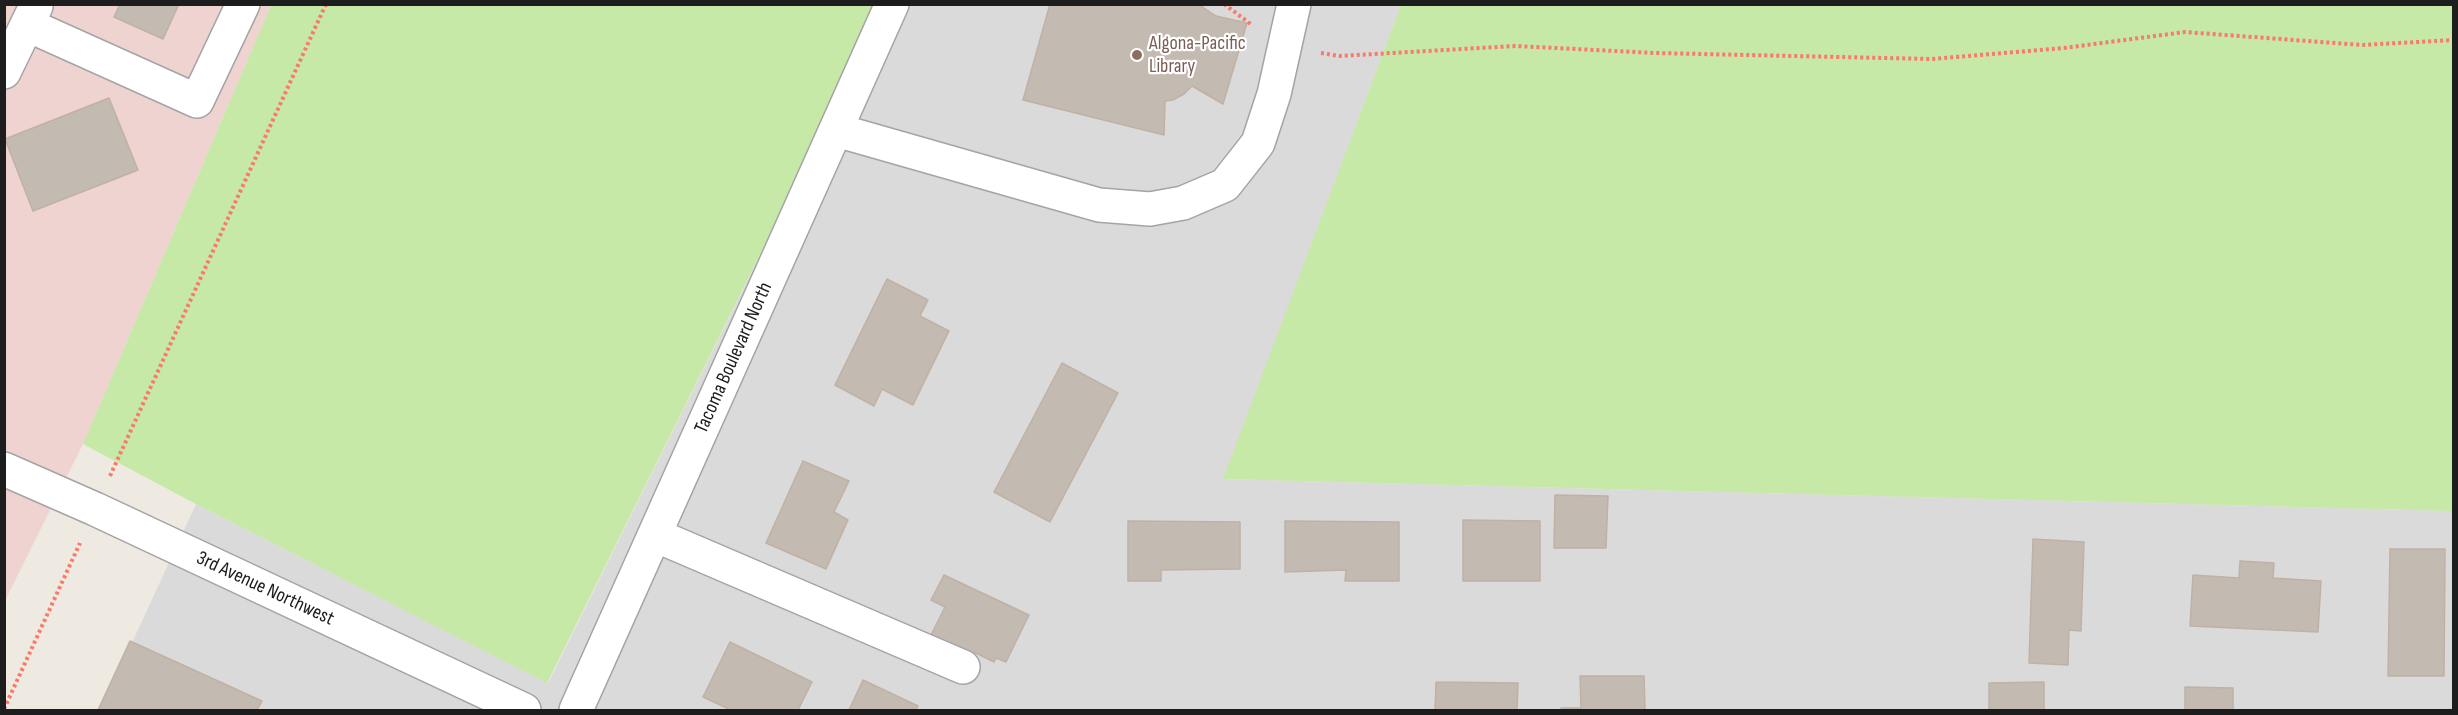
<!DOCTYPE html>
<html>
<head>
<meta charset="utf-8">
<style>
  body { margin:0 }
  #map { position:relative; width:2458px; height:715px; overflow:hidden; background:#eeeae2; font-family:"Sofia Sans Condensed",sans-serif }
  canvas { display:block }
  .frame { position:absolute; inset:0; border:6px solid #1d1d1d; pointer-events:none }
</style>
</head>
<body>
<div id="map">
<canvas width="2458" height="715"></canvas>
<div class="frame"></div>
</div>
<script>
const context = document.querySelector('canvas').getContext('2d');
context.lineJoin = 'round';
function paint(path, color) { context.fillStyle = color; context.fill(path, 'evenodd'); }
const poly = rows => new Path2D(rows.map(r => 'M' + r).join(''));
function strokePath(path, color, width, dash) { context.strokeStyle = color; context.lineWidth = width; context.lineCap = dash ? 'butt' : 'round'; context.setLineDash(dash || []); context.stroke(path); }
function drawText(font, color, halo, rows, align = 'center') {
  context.font = font + ' "Sofia Sans Condensed",sans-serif'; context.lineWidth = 4.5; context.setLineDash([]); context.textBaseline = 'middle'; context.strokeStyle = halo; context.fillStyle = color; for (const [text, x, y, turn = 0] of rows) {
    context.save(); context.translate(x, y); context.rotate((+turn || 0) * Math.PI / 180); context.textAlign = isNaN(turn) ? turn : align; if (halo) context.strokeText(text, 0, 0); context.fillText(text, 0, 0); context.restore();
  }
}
paint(poly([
  [884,5,1401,5,1224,479,2453,511,2453,710,101,710,196,504,548,683]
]), '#dbdada');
paint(poly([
  [5,5,271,5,83,444,5,601]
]), '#efd3d1');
paint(poly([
  [271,5,884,5,547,683,196,504,83,444],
  [1401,5,2453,5,2453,511,1223,479]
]), '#c6e9a7');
const building = poly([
  [120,4,179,4,163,39,114,17,120,4],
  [1050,4,1198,4,1216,16,1247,23,1223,104,1192,86,1184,94,1173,100,1165,101,1164,135,1023,100,1050,4],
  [109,98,138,170,33,211,5,139,109,98],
  [887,279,928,300,920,316,949,331,913,405,882,389,874,406,835,385,887,279],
  [1062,363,1118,393,1050,522,994,492,1062,363],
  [803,461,849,481,834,512,848,520,826,569,766,543,803,461],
  [1555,495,1608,496,1606,548,1554,548,1555,495],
  [1463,520,1540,521,1540,581,1463,581,1463,520],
  [1128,521,1240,522,1240,569,1161,570,1161,581,1128,581,1128,521],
  [1285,521,1399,522,1399,581,1345,581,1346,570,1285,572,1285,521],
  [2033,539,2084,542,2081,631,2069,630,2068,665,2029,663,2033,539],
  [2390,549,2445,549,2444,676,2388,676,2390,549],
  [2240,561,2274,563,2273,578,2321,581,2318,632,2190,626,2193,575,2239,578,2240,561],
  [944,575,1029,615,1006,662,996,658,994,662,974,652,972,657,930,637,945,607,931,600,944,575],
  [130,641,262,701,257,710,98,710,130,641],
  [730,642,812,682,798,710,731,710,703,697,730,642],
  [1580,676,1644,676,1645,710,1561,710,1561,708,1581,708,1580,676],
  [863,680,918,706,916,710,849,710,863,680],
  [1436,682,1518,683,1517,710,1435,710,1436,682],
  [2044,682,2044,710,1989,710,1989,683,2044,682],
  [2185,687,2233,688,2233,710,2185,710,2185,687]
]);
paint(building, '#c3bab2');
strokePath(building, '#c0b1a5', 1.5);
const minor = poly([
  [28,25,197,101,243,4],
  [4,72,36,6],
  [836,130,1099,205,1150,209,1183,203,1225,185,1258,143,1274,94,1294,4],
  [4,469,95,509,524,710],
  [655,535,963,667],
  [576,710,892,4]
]);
strokePath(minor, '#a4a4a4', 36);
strokePath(poly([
  [1224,4,1252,25],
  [1321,53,1339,56,1515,46,1655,53,1932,59,2064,48,2185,32,2362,45,2454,40],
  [110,476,326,4],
  [4,709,80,543]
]), '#fa7968', 4, [3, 3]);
strokePath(minor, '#fff', 33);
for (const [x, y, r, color] of [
  [1137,55,6,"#8d6e63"]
]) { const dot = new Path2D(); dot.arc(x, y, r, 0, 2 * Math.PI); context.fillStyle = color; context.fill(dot); strokePath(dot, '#fff', 2); }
drawText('20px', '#785e54', '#fff', [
  ["Algona-Pacific",1149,44],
  ["Library",1149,67]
], 'left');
drawText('20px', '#1d1d1d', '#fff', [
  ["Tacoma Boulevard North",734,358,-66],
  ["3rd Avenue Northwest",265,589,25]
]);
</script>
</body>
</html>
